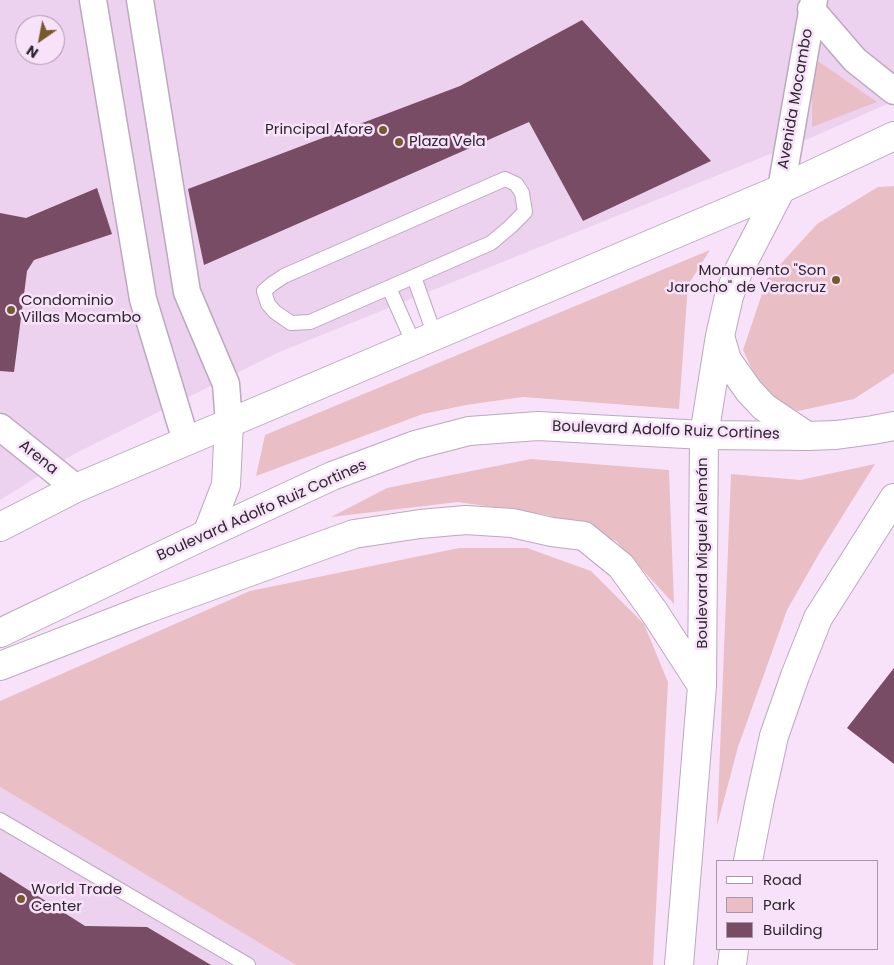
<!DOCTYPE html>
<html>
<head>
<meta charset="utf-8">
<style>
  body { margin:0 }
  #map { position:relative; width:894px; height:965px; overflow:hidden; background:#f8e2fa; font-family:Poppins,sans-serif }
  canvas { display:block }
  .legend { position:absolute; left:716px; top:860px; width:162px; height:90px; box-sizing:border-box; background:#f8e2fa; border:1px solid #a797a9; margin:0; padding:6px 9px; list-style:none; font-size:15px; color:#2e262f }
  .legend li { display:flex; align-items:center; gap:10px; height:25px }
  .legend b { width:25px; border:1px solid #a797a9 }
  .north { position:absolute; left:15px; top:15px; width:50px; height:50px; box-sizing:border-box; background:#f8e2fa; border:1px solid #a797a9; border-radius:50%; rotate:213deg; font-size:14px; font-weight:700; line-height:20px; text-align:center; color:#2e262f }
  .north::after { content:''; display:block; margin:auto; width:18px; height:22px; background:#77592d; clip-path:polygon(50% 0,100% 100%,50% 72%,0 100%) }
</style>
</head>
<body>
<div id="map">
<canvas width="894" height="965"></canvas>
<ul class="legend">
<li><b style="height:6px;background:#fff"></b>Road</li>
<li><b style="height:14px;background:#e9bfc5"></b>Park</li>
<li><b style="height:14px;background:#774c64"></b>Building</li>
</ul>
<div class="north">N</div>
</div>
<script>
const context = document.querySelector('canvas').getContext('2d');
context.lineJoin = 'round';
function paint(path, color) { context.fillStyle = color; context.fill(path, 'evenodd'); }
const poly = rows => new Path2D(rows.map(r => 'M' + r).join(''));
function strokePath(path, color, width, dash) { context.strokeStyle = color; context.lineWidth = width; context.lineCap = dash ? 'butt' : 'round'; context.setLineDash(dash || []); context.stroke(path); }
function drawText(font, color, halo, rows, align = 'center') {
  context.font = font + ' Poppins,sans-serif'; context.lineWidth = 5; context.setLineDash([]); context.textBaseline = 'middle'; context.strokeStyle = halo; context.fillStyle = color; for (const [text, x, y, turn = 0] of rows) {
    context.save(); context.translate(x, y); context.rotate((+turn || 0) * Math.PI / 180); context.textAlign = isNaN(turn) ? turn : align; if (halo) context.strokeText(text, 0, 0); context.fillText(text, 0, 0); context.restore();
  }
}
paint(poly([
  [0,0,894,0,894,101,815,136,277,353,74,454,0,500],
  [25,25,55,25,55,55,25,55],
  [0,787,296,965,0,965]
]), '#ecd2ef');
paint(poly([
  [812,57,877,102,812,127],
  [894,186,894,373,854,399,798,411,762,391,743,350,767,279,817,224,878,187],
  [710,250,688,285,679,409,523,397,466,405,423,414,256,476,265,435],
  [531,459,669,470,674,604,616,541,548,515,458,502,331,517,387,488],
  [875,464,820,552,787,610,738,747,717,826,731,474,800,480],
  [459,548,527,548,591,571,644,624,668,682,653,965,296,965,0,787,0,701,250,591]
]), '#e9bfc5');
paint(poly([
  [582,20,711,161,583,221,529,122,204,265,188,189,460,86],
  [97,188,112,234,34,260,27,271,14,372,0,371,0,213,26,218],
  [894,668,894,764,847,728],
  [0,872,85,926,147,927,211,965,0,965]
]), '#774c64');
const service = poly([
  [505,179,516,184,522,193,525,212,510,227,491,243,310,322,291,323,275,312,268,304,264,291,272,284,284,276,505,179],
  [414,277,435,336],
  [389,288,414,344],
  [0,820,248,965]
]);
const minor = poly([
  [93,0,143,299,186,441],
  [140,0,187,292,226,384,229,423],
  [811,9,855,60,894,91],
  [781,189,814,0],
  [0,427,76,488]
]);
const secondary = poly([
  [720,336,727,360,749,391,764,407,807,436],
  [207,534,226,485,229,423],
  [0,666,144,610,354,534,420,524,466,520,512,523,552,532,584,536,621,566,655,613,702,686],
  [748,861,759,804,774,736,795,676,818,618,894,498],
  [679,965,702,686,704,435,720,336,729,296,738,272,781,189],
  [732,965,734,949]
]);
const primary = poly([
  [0,527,76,488,781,189,894,136],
  [0,633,207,534,332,476,415,445,469,431,538,426,704,435,807,436,836,435,873,430,894,426]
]);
strokePath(service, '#bca8bf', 16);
strokePath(minor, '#bca8bf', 29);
strokePath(secondary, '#bca8bf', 30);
strokePath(primary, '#bca8bf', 30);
strokePath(service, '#fff', 14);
strokePath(minor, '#fff', 26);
strokePath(secondary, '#fff', 28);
strokePath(primary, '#fff', 28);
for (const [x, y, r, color] of [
  [383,130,5,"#77592d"],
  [399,142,5,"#77592d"],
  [836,280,5,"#77592d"],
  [11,310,5,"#77592d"],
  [21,899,5,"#77592d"]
]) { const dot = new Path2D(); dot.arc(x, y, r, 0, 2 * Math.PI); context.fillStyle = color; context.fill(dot); strokePath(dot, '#f8e2fa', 2); }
drawText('15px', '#2e262f', '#f8e2fa', [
  ["Avenida Mocambo",796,99,-80],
  ["Boulevard Adolfo Ruiz Cortines",666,431,2],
  ["Arena",38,458,39],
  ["Boulevard Adolfo Ruiz Cortines",262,511,-24],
  ["Boulevard Miguel Alemán",703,553,-90]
]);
drawText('15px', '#2e262f', '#f8e2fa', [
  ["Principal Afore",373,130,"right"],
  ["Plaza Vela",409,142],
  ["Monumento \"Son",826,271,"right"],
  ["Jarocho\" de Veracruz",826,288,"right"],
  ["Condominio",21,301],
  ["Villas Mocambo",21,318],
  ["World Trade",31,890],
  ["Center",31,907]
], 'left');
</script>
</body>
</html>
